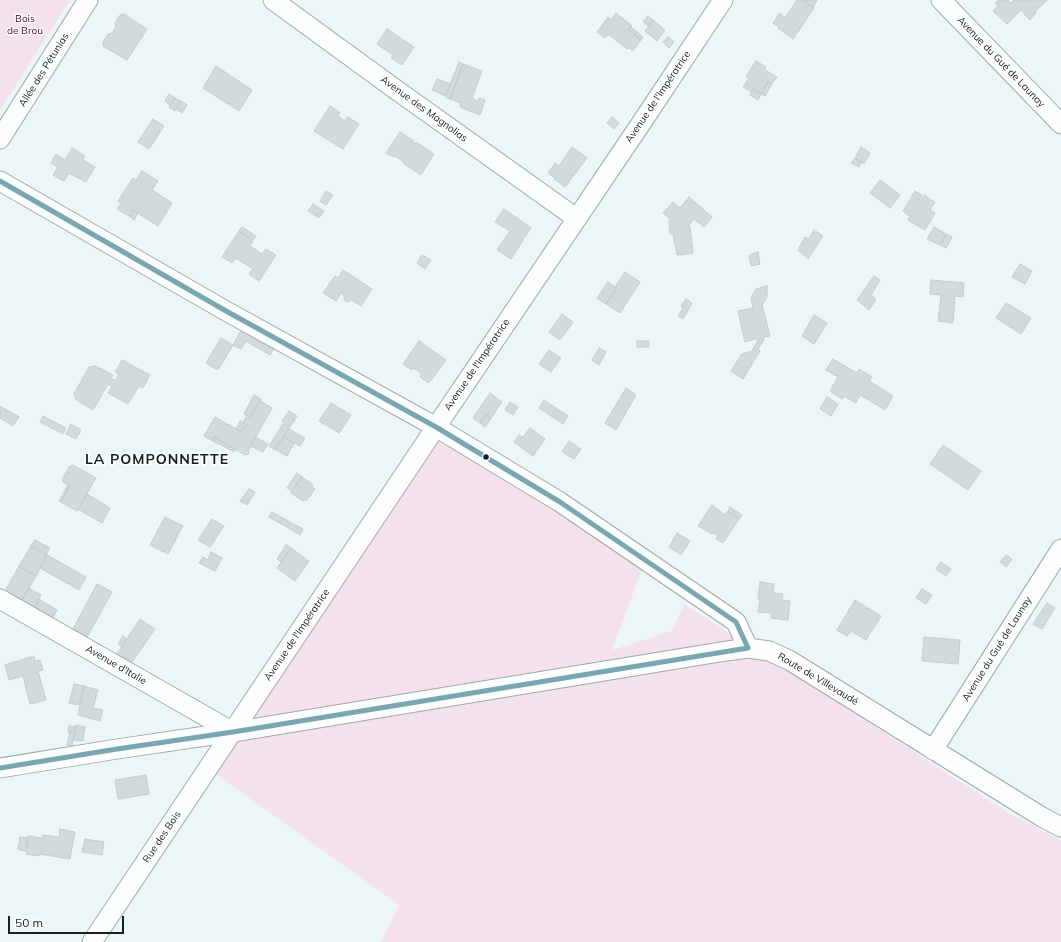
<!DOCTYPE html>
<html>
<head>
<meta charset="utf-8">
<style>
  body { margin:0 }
  #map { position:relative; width:1061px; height:942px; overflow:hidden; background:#ebf6f7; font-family:Mulish,sans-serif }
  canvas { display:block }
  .scale { position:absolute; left:8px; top:916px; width:116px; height:18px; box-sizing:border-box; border:2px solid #171f1f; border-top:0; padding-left:5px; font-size:12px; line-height:14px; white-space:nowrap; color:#171f1f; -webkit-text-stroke:3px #fff; paint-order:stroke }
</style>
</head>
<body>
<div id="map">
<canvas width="1061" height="942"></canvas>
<div class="scale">50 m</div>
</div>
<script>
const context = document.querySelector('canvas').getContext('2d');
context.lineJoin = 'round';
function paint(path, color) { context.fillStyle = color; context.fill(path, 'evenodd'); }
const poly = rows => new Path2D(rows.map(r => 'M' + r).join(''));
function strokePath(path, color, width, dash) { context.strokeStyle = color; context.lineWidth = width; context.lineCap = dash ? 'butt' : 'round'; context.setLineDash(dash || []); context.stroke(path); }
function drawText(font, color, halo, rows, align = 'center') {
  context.font = font + ' Mulish,sans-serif'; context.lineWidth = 3; context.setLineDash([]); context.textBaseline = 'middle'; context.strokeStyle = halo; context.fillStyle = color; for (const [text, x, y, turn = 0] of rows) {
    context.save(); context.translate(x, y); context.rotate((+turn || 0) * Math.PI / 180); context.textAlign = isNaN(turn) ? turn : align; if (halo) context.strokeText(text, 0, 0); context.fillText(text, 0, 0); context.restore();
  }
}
paint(poly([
  [0,0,70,0,0,110],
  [443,436,644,564,612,650,672,631,684,604,834,700,1010,814,1061,840,1061,942,381,942,399,905,216,774]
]), '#f5e1ec');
const building = poly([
  [797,0,803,0,814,8,793,39,778,28,779,27,773,23,780,13,785,18,797,0],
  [803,0,817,0,813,7,803,0],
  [999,0,1008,0,1011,3,1014,0,1047,0,1035,12,1036,13,1030,20,1021,10,1007,24,993,11,998,6,995,3,999,0],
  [616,13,632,26,628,30,641,40,633,51,629,48,627,49,608,34,605,38,597,32,608,17,611,20,616,13],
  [124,14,147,29,127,60,103,46,103,42,108,34,112,33,116,27,115,23,120,15,124,14],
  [648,16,653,20,649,26,643,22,648,16],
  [653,20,665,30,657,41,645,31,653,20],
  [631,27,643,37,641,40,628,30,631,27],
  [387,29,414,47,402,65,391,58,393,55,377,44,387,29],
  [668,37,674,42,669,48,663,42,668,37],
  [756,61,766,67,764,69,777,77,772,84,768,82,761,94,753,89,751,92,743,87,749,78,746,77,756,61],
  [459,62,463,64,450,99,445,97,459,62],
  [463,64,482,71,472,98,478,101,479,98,485,100,480,115,460,107,461,103,450,99,463,64],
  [216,66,252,90,239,111,203,88,216,66],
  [437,79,450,84,446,96,432,90,437,79],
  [768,82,772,84,765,96,761,94,768,82],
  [753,89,761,94,758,100,750,95,753,89],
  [169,94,175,98,170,105,165,101,169,94],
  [175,98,181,101,175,111,169,107,175,98],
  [181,101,187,105,182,113,176,109,181,101],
  [330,106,340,112,338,116,345,121,348,117,359,124,343,149,314,131,330,106],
  [612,117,619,123,614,129,607,123,612,117],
  [153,119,164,126,149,149,138,142,153,119],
  [400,132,414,141,412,143,415,144,416,142,434,154,421,175,403,163,404,162,395,156,394,157,386,153,400,132],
  [572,147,587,158,565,187,554,179,555,178,548,173,555,163,559,166,572,147],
  [861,147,870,153,864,164,855,158,861,147],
  [72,148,85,156,83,160,95,167,86,182,69,173,64,181,53,175,58,167,51,163,56,154,65,160,72,148],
  [855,158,862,162,859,167,851,163,855,158],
  [142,171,158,181,152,190,172,203,158,226,133,210,129,216,117,209,121,203,118,201,133,178,136,180,142,171],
  [880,180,900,195,890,208,870,193,880,180],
  [326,191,333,195,326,205,320,201,326,191],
  [915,191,922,195,909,216,903,211,915,191],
  [924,195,935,202,930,210,935,213,925,230,908,220,924,195],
  [689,197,712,217,704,227,694,219,688,226,690,227,693,253,677,255,673,234,670,234,669,221,670,219,663,213,673,202,680,208,689,197],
  [313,204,324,211,319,218,308,211,313,204],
  [504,209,531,228,525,237,524,236,522,238,524,239,511,259,497,250,510,231,495,222,504,209],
  [133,210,138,213,134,220,129,216,133,210],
  [242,227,256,236,253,240,239,231,242,227],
  [934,227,946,234,940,245,927,239,934,227],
  [814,230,823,236,808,259,798,250,805,237,809,239,814,230],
  [239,231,253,241,250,246,262,254,266,249,276,255,259,281,249,274,253,269,236,258,232,263,222,257,239,231],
  [946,234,952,237,946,248,940,245,946,234],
  [758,252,760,264,751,266,749,255,758,252],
  [422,255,431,260,425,269,417,263,422,255],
  [1020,264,1032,271,1025,284,1012,277,1020,264],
  [343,270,372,289,361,306,352,300,348,302,345,301,344,298,344,296,341,293,336,301,323,293,335,276,338,278,343,270],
  [625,272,640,282,620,313,606,304,617,288,615,287,625,272],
  [874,276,880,280,871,295,876,299,869,310,857,300,874,276],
  [931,280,964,283,963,297,955,296,953,323,938,321,941,295,930,294,931,280],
  [608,282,617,288,606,304,597,298,608,282],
  [767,286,767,297,762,305,770,336,764,337,764,340,758,349,760,351,743,379,731,371,742,354,752,351,759,338,745,342,738,311,753,308,751,298,756,289,767,286],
  [686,299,692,303,683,319,678,316,683,308,681,306,686,299],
  [1006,303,1031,318,1021,334,996,318,1006,303],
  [562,314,573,322,560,340,549,332,562,314],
  [814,315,827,323,814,344,802,336,814,315],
  [244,325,276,344,270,355,246,341,241,349,233,345,244,325],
  [221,338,233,345,218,370,206,363,221,338],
  [419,341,446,360,429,383,420,377,422,374,414,368,412,370,403,364,419,341],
  [637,341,649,341,649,347,637,347,637,341],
  [599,348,606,352,599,365,592,360,599,348],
  [549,350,561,358,551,372,539,364,549,350],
  [833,359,857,373,859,369,872,377,869,381,893,396,885,410,860,395,856,403,844,396,842,399,830,391,838,377,826,370,833,359],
  [122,360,150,375,143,388,139,386,128,404,108,393,112,387,108,384,93,410,76,400,74,394,89,367,96,366,113,375,111,378,115,381,119,374,115,372,122,360],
  [626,388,636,395,616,430,605,423,626,388],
  [490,393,502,402,491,418,486,415,480,423,473,418,490,393],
  [254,395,261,399,250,417,244,414,254,395],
  [827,397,838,404,831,416,820,409,827,397],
  [544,400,568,416,563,424,539,408,544,400],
  [260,401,272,408,248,451,249,453,248,454,245,455,214,437,213,441,204,436,215,417,242,432,247,425,243,422,247,415,250,417,260,401],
  [510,402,518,407,513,415,505,410,510,402],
  [331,403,351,415,339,433,319,421,331,403],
  [0,406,19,417,13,426,0,418,0,406],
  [289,411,297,416,275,450,269,446,284,422,282,421,289,411],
  [486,415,491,418,485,427,480,423,486,415],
  [43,416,66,428,63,434,40,422,43,416],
  [240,421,247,425,242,432,236,429,240,421],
  [71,424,81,430,76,439,66,434,71,424],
  [530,428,545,439,533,456,514,442,519,435,523,437,530,428],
  [289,429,305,438,300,446,283,437,289,429],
  [214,437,235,449,234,452,213,441,214,437],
  [255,437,268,444,263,452,251,446,255,437],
  [283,437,294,443,287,456,275,449,283,437],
  [569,441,581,449,574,459,562,452,569,441],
  [943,445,981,471,968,490,930,464,943,445],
  [73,465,96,478,77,511,61,502,70,486,63,482,62,479,70,466,73,465],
  [297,473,302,477,292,491,287,488,297,473],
  [302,477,313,485,312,487,315,489,306,501,304,499,303,501,291,493,302,477],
  [68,485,70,486,61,502,59,501,68,485],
  [249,489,255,492,247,505,240,501,249,489],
  [87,494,110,508,102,523,78,509,87,494],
  [712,505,725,515,728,511,739,519,723,543,716,539,718,536,713,532,712,534,698,526,712,505],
  [730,507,742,515,739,519,728,511,730,507],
  [272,512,290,522,287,527,269,517,272,512],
  [165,517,183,526,177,536,178,536,168,554,150,545,165,517],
  [212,519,224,526,210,547,198,540,212,519],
  [290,522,303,529,300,535,287,527,290,522],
  [677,533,690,541,681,555,669,547,677,533],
  [35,540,50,548,46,555,31,546,35,540],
  [286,545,291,548,282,562,277,559,286,545],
  [31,546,47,555,36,576,19,566,31,546],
  [291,548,309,561,295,581,277,568,291,548],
  [211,552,222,558,215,571,199,563,203,557,208,560,211,552],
  [47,555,86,577,79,590,40,568,47,555],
  [1006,555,1012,559,1006,567,1000,562,1006,555],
  [941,562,951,569,946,576,936,569,941,562],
  [19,566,36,576,22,600,5,591,19,566],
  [760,582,774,584,773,593,783,594,782,600,790,601,788,620,771,618,772,613,758,612,760,599,758,599,760,582],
  [97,584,112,592,87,637,73,629,97,584],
  [29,588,41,595,35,607,22,600,29,588],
  [922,589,932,595,926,604,916,598,922,589],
  [39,599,57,610,53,618,35,607,39,599],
  [855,600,881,616,866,640,851,631,847,636,837,630,855,600],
  [1047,603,1055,608,1042,629,1033,624,1047,603],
  [140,619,155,629,132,662,117,654,140,619],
  [123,636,127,639,122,647,118,644,123,636],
  [924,637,960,640,958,664,922,661,924,637],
  [34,656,35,661,40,660,43,670,38,671,46,700,30,704,23,676,9,680,5,665,34,656],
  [74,684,84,686,79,705,69,703,74,684],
  [84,686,98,690,93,708,103,710,100,721,78,715,84,686],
  [76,725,85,727,83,741,73,740,76,725],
  [69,726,76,727,75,733,68,732,69,726],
  [70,732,75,733,72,746,67,745,70,732],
  [146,775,149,794,118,799,115,780,146,775],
  [60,829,75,832,70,859,40,854,40,856,26,854,28,836,42,838,43,835,59,837,60,829],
  [20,837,28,838,26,851,18,849,20,837],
  [85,839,104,842,102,855,82,852,85,839]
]);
paint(building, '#d2dbdc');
strokePath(building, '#c4cdce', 1);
const minor = poly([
  [273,0,395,89,576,218],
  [941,0,1061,124],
  [0,139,88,0],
  [0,181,226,311,436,427,560,502,736,622,748,648],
  [0,599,233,732],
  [933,750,1061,549],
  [0,768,117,749,233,732,720,652,748,648,769,651,789,660,1042,817,1061,827],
  [92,942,436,427,642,122,723,0]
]);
strokePath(minor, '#a0a8a9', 21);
strokePath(minor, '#fcfefe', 19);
strokePath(poly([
  [0,181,226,311,436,427,560,502,736,622,748,648],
  [0,768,117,749,233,732,748,648]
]), '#78a7b1', 5);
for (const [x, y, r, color] of [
  [486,457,3.5,"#171f1f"]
]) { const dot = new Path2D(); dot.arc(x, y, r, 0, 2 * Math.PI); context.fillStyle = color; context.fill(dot); strokePath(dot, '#fff', 1.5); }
drawText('10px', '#4f0431', '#fff', [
  ["Bois",25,19],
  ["de Brou",25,31]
]);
drawText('10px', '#171f1f', '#fff', [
  ["Avenue du Gué de Launay",1001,62,46],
  ["Allée des Pétunias",44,70,-58],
  ["Avenue de l'Impératrice",658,97,-56],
  ["Avenue des Magnolias",424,109,36],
  ["Avenue de l'Impératrice",477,365,-56],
  ["Avenue de l'Impératrice",297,635,-56],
  ["Avenue du Gué de Launay",997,649,-58],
  ["Avenue d'Italie",116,665,30],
  ["Route de Villevaudé",818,679,31],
  ["Rue des Bois",162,837,-56]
]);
context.letterSpacing = '1px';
drawText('bold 14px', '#171f1f', '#fff', [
  ["LA POMPONNETTE",157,460]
]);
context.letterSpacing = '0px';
</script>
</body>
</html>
